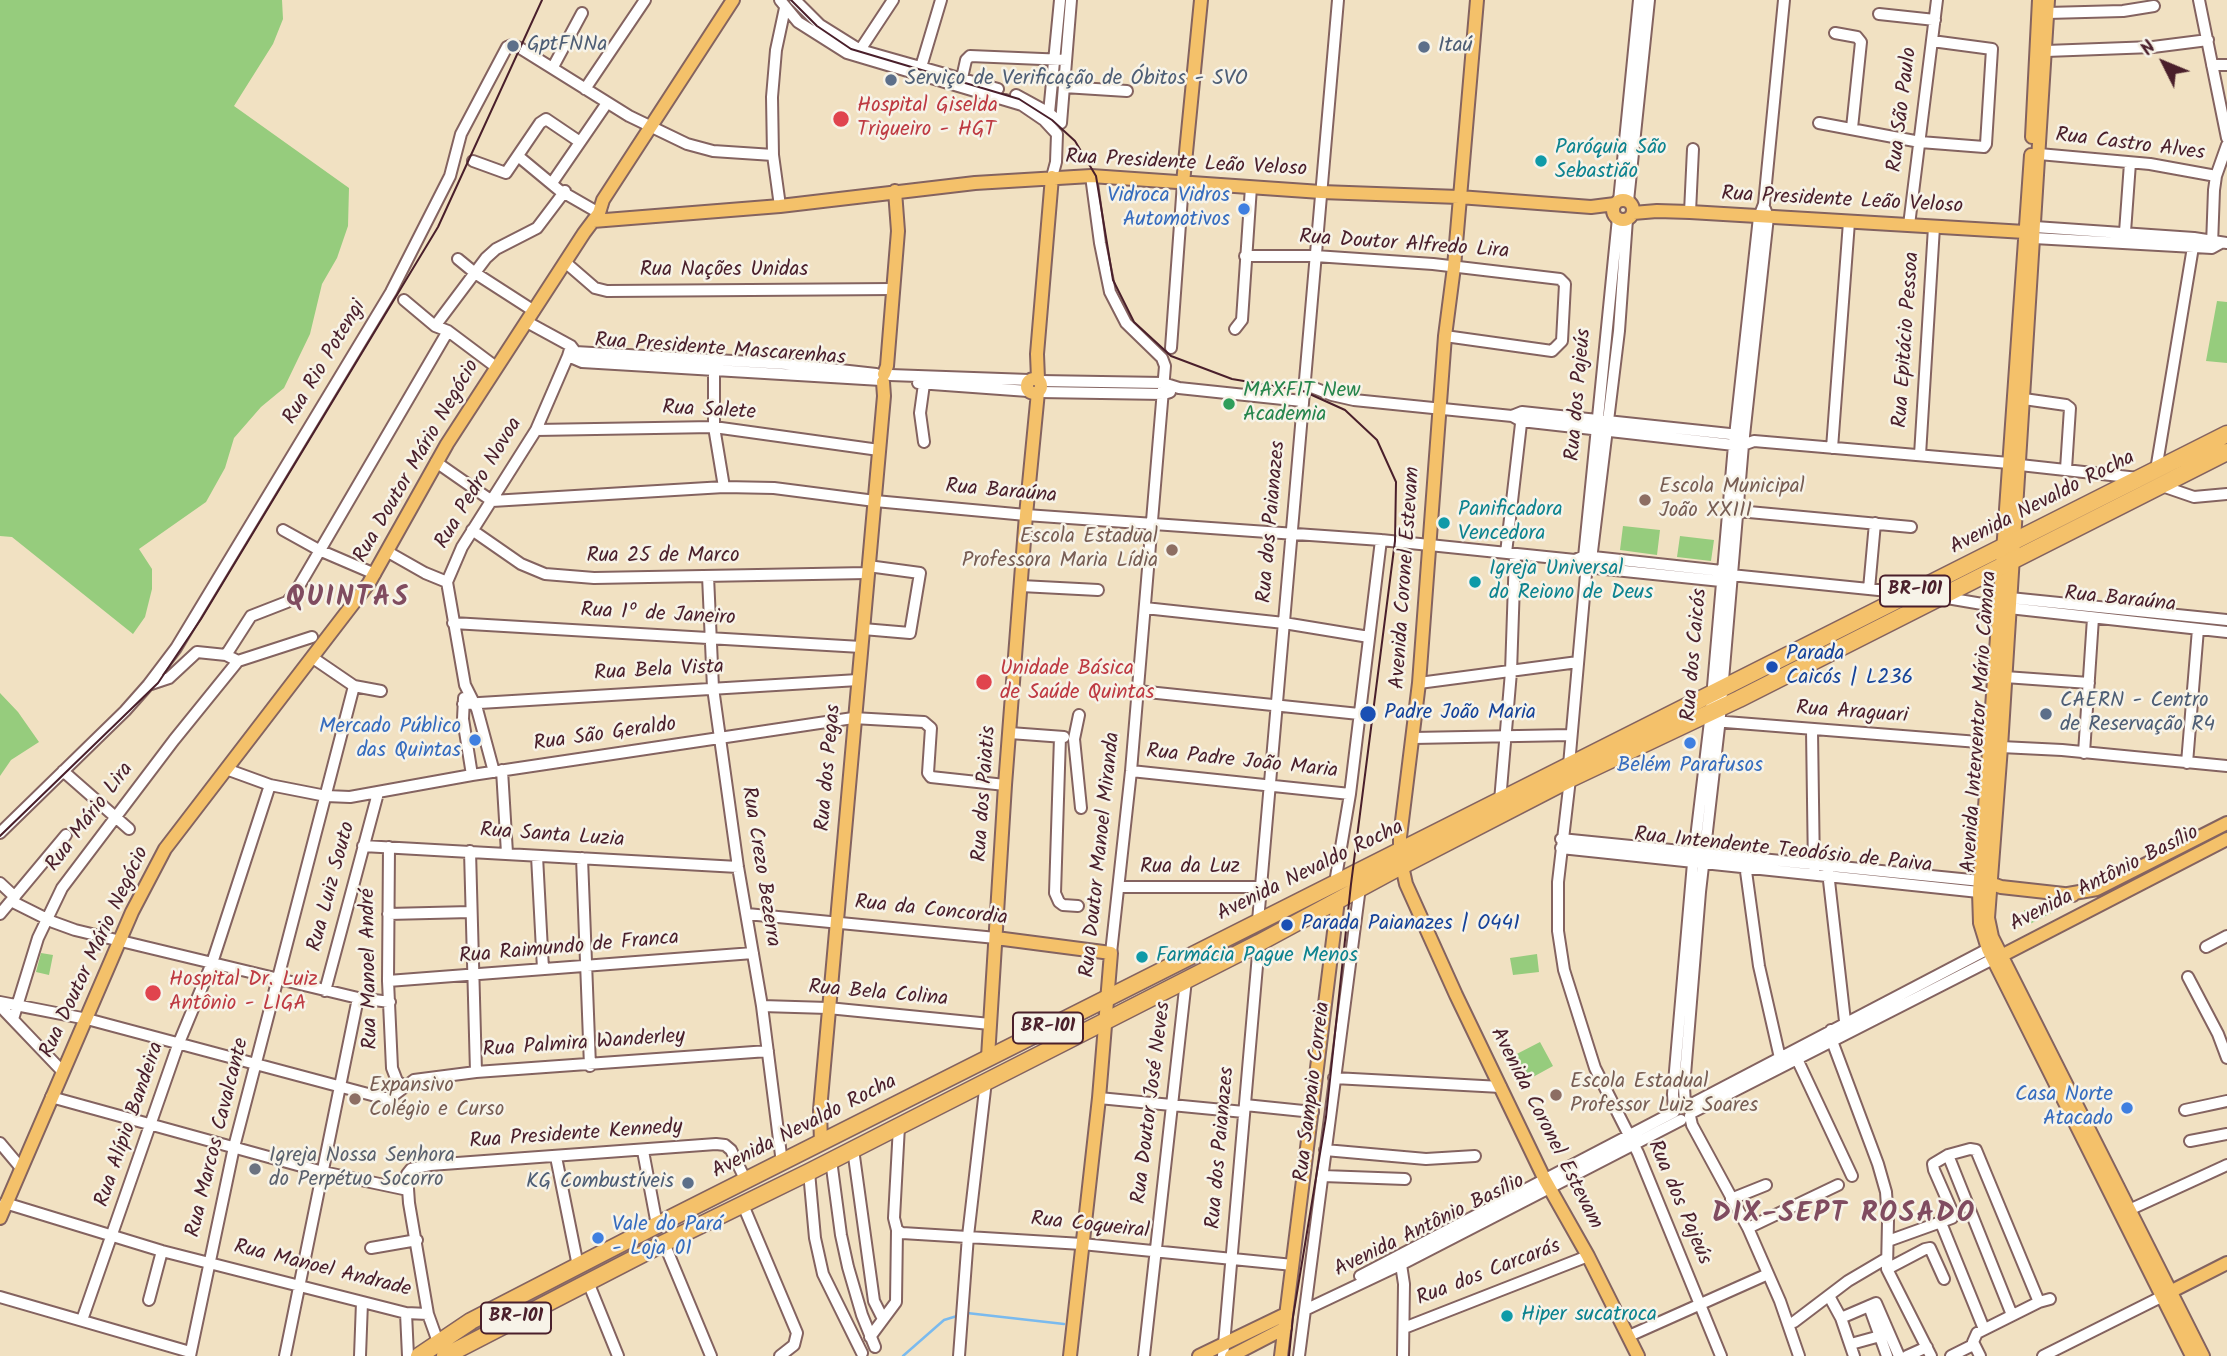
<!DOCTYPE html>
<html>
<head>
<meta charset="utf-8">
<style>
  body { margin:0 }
  #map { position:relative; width:2227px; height:1356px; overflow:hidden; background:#f1e1c2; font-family:Kalam,sans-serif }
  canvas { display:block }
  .north { position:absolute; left:2129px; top:28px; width:70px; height:70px; -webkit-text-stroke:5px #f7f3e8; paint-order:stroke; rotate:313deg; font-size:19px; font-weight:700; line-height:28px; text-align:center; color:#4a1f2b }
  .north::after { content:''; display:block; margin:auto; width:24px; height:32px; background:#4a1f2b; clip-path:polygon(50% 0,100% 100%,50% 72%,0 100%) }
</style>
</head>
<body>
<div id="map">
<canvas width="2227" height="1356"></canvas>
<div class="north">N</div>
</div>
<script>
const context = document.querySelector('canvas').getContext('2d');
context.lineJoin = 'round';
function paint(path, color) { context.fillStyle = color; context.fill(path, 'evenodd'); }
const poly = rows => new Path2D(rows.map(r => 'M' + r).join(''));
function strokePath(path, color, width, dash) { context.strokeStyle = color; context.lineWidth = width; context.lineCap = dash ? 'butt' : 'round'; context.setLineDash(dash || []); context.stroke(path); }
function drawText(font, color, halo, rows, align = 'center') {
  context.font = font + ' Kalam,sans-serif'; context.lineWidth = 5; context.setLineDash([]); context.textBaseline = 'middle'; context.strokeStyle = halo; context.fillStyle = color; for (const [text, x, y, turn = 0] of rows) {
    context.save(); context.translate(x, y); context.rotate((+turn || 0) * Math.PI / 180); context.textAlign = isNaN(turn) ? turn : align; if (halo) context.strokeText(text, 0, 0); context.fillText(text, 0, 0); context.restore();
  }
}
paint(poly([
  [0,0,282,0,283,19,273,44,234,106,349,188,348,226,337,258,322,284,310,334,284,388,261,407,234,438,225,468,206,502,139,549,152,569,152,589,145,617,133,634,12,537,0,536],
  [2217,301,2227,302,2227,363,2206,361],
  [1623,526,1660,530,1657,555,1620,550],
  [1680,536,1714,540,1711,561,1677,557],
  [0,693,18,712,39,742,11,760,0,776],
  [2024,910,2040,910,2055,911,2028,925],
  [41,953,53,955,49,975,36,972],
  [1537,954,1539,972,1513,975,1510,958],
  [1540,1042,1553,1066,1522,1083,1509,1058]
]), '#96cc7d');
strokePath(poly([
  [967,1313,1064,1324],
  [903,1356,944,1320,957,1316]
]), '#7abaee', 2.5);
const minor = poly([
  [780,0,798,22,847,53,1022,105,1044,120,1057,134,1056,162,1052,177],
  [795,0,820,25,860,50,998,89],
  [2199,0,2227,138],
  [2047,13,2123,11,2154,6],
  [1879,14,1935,20],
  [1835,33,1857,37,1861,42,1852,128],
  [860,50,893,0],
  [2046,51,2153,47,2208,40],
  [2212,65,2227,65],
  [553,67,582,13],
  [921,67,941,0],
  [962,78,966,60,970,56,1066,60],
  [1064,87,1127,91],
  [585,89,645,0],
  [1016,95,1049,113,1061,123],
  [1049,113,1060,0],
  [1061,123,1071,0],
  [1819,123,1920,142,1984,147,1986,144,1992,49,1932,41],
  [2039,154,2150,164,2216,176],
  [518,156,559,190,599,213],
  [473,161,506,173,540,123,546,119,580,142],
  [1091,176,1100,243,1110,292,1126,323,1162,358,1165,366,1131,771,1111,953],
  [552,183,607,103],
  [1619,201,1639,0],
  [1628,201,1649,0],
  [780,206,773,155,772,97,776,50,785,8],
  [1690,212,1693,149],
  [1909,225,1937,0],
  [2035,227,2194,238,2227,243],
  [2125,232,2130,163],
  [2034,238,2212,248,2221,243],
  [2212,245,2214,190,2216,176,2227,145],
  [1245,256,1315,256,1433,264,1560,279,1565,284,1562,341,1552,351,1445,336],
  [458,259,475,273,534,311],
  [565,262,595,288,607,291,894,289],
  [404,300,435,326,448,331,496,367],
  [527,322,571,346,574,350],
  [435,326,486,258,496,249,537,228,565,191],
  [1235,329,1242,320,1251,187],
  [571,346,568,356,582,362,881,380],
  [1171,348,1183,183],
  [575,352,786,364,876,374],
  [714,371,714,427,724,487],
  [890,375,1029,380],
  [1040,381,1163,383,1179,388,1302,401],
  [918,383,1028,391],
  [1304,384,1332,395,1354,400,1512,416,1521,421,1734,445,1743,445,1754,441,2009,463],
  [1039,392,1164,394,1170,392],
  [2024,399,2066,405,2070,408,2066,469],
  [1512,416,1522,412,1739,435],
  [536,430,714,427,879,450],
  [924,442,920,413,924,384],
  [1832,448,1849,222],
  [1920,455,1934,227],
  [436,462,492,501,724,487,774,488,875,501,1026,515,1381,540,1575,560,1584,556,1722,571,1731,575,1908,593],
  [2020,465,2138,478],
  [2156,470,2193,247],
  [2162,486,2194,497,2227,494],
  [1738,511,1911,527],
  [283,530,319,550,375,574],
  [472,530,521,564,545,574,594,578,867,573],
  [388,552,425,573,447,582],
  [1506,553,1522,415],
  [1586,567,1721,581,1726,579],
  [1586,574,1583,567,1618,218],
  [708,576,713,688,738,867,762,1006,782,1163],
  [1021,586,1098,590],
  [1869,589,1875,523],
  [1941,597,2000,607],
  [2010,598,2227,620],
  [1145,608,1284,623,1369,637],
  [2009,608,2227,632],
  [453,623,861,647],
  [863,629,910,633,920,573,868,566],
  [226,655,251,616,287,602,295,593,448,331],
  [313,658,354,686,381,691],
  [2005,677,2089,683],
  [1419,683,1578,662],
  [148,685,169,678,197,652,226,655,238,661,312,637],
  [1138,691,1359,714],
  [464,698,463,719,472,775],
  [463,704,858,680],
  [1079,715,1074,739,1081,808],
  [1713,721,1991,743],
  [1812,730,1814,871],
  [1010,733,1064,737],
  [1060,737,1055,893,1059,902,1063,905,1078,906],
  [1413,738,1571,735],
  [2001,747,2062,750,2227,766],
  [2084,753,2093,618],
  [2187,763,2198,629],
  [1569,765,1586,574,1590,568,1619,331,1627,219],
  [226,769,270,785,326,796,350,797,472,775,853,718,924,722,931,728,928,773,931,777,1005,785],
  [502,770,507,853],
  [63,771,129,829],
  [1131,771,1350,794],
  [494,772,477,709,465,685,447,582,462,547,536,430,568,356,575,352],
  [1570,779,1558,882,1558,931,1564,970,1595,1068,1638,1153,1721,1356],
  [1500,801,1511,672,1515,554],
  [0,833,125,711,148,685,176,648,391,292,450,176,461,134,507,47,512,45,520,48,629,116,687,144,713,151,773,155],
  [1561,839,1981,881],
  [363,846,738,867],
  [389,847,388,981,392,1068,397,1081,404,1086],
  [1561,848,1979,892],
  [470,851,476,1072],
  [537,856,543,969],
  [582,858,590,1066],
  [1745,864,1759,966,1780,1058],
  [1828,872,1846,1030],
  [0,883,15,897],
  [1335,883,1350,794,1381,540],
  [1119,887,1261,887],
  [11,901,53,922,75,930,358,998,390,1002],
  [0,914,66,835],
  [388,914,471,912],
  [747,914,996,938],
  [1258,921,1338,0],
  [2206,947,2227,936],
  [2188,977,2218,1034,2227,1058],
  [388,981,753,953],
  [325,991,378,793],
  [0,1002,87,1019,383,1098,390,1098,414,1080,476,1072,768,1051],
  [0,1006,63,1072],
  [762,1006,828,1008,990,1024],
  [13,1019,38,938,62,888,174,740,238,661],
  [1831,1030,1832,1041,1878,1164,1886,1192,1888,1221,1887,1269,1931,1356],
  [1797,1059,1852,1176],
  [1334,1078,1501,1087],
  [51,1097,323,1172,408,1190],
  [1099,1098,1244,1112],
  [1685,1104,1684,1087,1700,892,1719,727,1743,445,1768,217,1765,209],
  [1245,1105,1313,1112],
  [1688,1106,1988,949],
  [2185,1110,2227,1101],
  [1674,1111,1673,1094,1693,863,1710,721,1734,445,1759,217,1764,204,1784,0],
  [1691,1113,1993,959],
  [1690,1116,1692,1125,1748,1228,1780,1301,1799,1356],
  [899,1126,894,1218,897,1230,902,1233,1082,1244,1293,1265],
  [2190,1141,2227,1134],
  [0,1143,21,1168],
  [853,1149,874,1301,883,1319],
  [1325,1150,1426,1159,1475,1156],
  [643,1151,657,1225],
  [1948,1155,2012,1315],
  [556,1157,578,1266],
  [831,1160,841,1235,848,1267,862,1315,875,1347],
  [809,1172,815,1238,823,1274,862,1353],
  [1323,1176,1405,1179],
  [1731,1199,1766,1185],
  [5,1203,162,1251,406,1313,428,1314],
  [743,1205,797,1333,794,1345,780,1356],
  [2129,1210,2227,1165],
  [1941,1223,1984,1329],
  [1748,1228,1838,1185],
  [1888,1241,1952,1218,1952,1211,1934,1170,1933,1164,1948,1155,1970,1149,1976,1150,2039,1302],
  [664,1243,711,1356],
  [371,1248,417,1240],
  [1400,1258,1404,1284,1403,1356],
  [1887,1269,1925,1249,1930,1248,1944,1279],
  [1360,1276,1674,1112],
  [588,1282,618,1356],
  [1829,1296,1841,1318,1854,1356],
  [0,1297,190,1352],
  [149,1300,162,1251],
  [1869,1306,1887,1356],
  [1307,1309,1402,1264,1681,1120],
  [406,1313,408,1356],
  [1841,1318,1876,1303,1899,1356],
  [82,1320,178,1045,212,963,270,785],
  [1794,1322,1848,1281,1887,1258],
  [1404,1328,1588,1256],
  [1629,1336,1768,1274],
  [870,1337,896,1302,897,1230],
  [438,1342,428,1314,409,1203,407,1174,411,1169,430,1165,716,1144,725,1145,731,1150,746,1181],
  [1851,1344,1880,1336],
  [190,1356,234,1147,354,686],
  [285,1356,358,998],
  [360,1356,362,1302],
  [959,1356,968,1236,986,1081],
  [1144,1356,1186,980],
  [1223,1356,1259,943],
  [1299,1356,1360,887],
  [1907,1356,1927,1347],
  [1951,1356,1973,1345],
  [1980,1356,1973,1342,1977,1333,2039,1302,2050,1299],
  [2043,1356,2161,1297]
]);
const major = poly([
  [1477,0,1454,267,1445,336,1419,683,1400,837,1400,857,1406,884,1456,995,1545,1180,1588,1256,1638,1356],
  [2048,0,2001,747,1988,918,1992,937,2203,1356],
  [2032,137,2039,0],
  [2031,155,1979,892,1980,923,1988,949,2192,1356],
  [1183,183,1201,0],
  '1613 210a10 10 0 1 1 20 0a10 10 0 1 1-20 0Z',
  [1633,213,1657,211,1690,212,2025,232,2031,236],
  [593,221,780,206,975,183,1091,176,1321,192,1459,197,1591,207,1615,204],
  [884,374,887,366,898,231,895,191],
  '1027 386a7 7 0 1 1 14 0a7 7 0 1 1-14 0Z',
  [1038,379,1037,354,1052,177],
  [1984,881,2001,887,2073,895],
  [2068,894,2097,889,2227,823],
  [996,938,1111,953,1099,1098,1070,1356],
  [2001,956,2227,839],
  [988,1057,1005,785,1026,515,1038,392],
  [821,1143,820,1110,884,396,883,382],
  [0,1218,132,912,165,849,369,583,447,444,584,233,599,213,603,200,733,0],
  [2164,1295,2227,1263],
  [1199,1356,1286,1314],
  [1231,1356,1285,1328],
  [1281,1356,1338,900]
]);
const highway = poly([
  [419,1356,471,1321,657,1225,2227,434],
  [445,1356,664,1243,809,1172,1259,943,1394,870,1570,779,1739,699,2227,452]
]);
strokePath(minor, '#846360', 14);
strokePath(major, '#846360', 16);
strokePath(highway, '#846360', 19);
strokePath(minor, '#fff', 10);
strokePath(major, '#f4c16a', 12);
strokePath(highway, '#f4c16a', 16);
strokePath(poly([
  [791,0,817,26,851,49,1019,99,1052,120,1075,141,1096,176,1113,280,1134,322,1171,356,1232,379,1303,391,1345,410,1377,440,1396,482,1395,541,1351,884,1326,1117,1293,1317,1289,1356],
  [0,836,158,683,201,619,438,227,542,0]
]), '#4a1f2b', 2);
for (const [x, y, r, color] of [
  [513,46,7,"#5c6f8a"],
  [1424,47,7,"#5c6f8a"],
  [891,80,7,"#5c6f8a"],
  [841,119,9,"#e0444e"],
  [1541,161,7,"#0f9aa8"],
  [1244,209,7,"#3f7fe0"],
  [1229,404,7,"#2e9e5b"],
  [1645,500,7,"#8d6e63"],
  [1444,523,7,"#0f9aa8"],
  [1172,550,7,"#8d6e63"],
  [1475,582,7,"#0f9aa8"],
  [1772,667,7,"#1a4fb4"],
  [984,682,9,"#e0444e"],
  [1368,714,9,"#1a4fb4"],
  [2046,714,7,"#5c6f8a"],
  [475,740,7,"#3f7fe0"],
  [1690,743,7,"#3f7fe0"],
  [1287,925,7,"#1a4fb4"],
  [1142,957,7,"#0f9aa8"],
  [153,993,9,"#e0444e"],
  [1556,1095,7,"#8d6e63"],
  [355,1099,7,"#8d6e63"],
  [2127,1108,7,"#3f7fe0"],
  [255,1169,7,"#6b7280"],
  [688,1183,7,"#5c6f8a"],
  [598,1238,7,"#3f7fe0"],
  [1507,1316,7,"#0f9aa8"]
]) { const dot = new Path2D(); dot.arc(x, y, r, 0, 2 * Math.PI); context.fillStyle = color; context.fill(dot); strokePath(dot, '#f7f3e8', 2.5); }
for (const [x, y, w] of [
  [1915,591,70],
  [1048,1028,70],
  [516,1318,70]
]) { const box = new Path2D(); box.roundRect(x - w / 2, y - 15.5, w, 31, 5); context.fillStyle = '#f7f3e8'; context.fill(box); strokePath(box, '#4a1f2b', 2); }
drawText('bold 19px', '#4a1f2b', null, [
  ["BR-101",1915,591],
  ["BR-101",1048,1028],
  ["BR-101",516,1318]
]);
drawText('21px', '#4e5e75', '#f7f3e8', [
  ["GptFNNa",527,46],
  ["Itaú",1438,47],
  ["Serviço de Verificação de Óbitos - SVO",905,80],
  ["CAERN - Centro",2060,702],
  ["de Reservação R4",2060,726],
  ["KG Combustíveis",674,1183,"right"]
], 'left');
drawText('21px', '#be3a42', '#f7f3e8', [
  ["Hospital Giselda",857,107],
  ["Trigueiro - HGT",857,131],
  ["Unidade Básica",1000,670],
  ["de Saúde Quintas",1000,694],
  ["Hospital Dr. Luiz",169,981],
  ["Antônio - LIGA",169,1005]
], 'left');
drawText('21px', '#4a1f2b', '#f7f3e8', [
  ["Rua São Paulo",1904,110,-83],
  ["Rua Castro Alves",2130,146,7],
  ["Rua Presidente Leão Veloso",1186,165,3],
  ["Rua Presidente Leão Veloso",1842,202,3],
  ["Rua Doutor Alfredo Lira",1404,246,4],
  ["Rua Nações Unidas",724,271],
  ["Rua Epitácio Pessoa",1908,340,-86],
  ["Rua Presidente Mascarenhas",720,351,4],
  ["Rua Rio Potengi",326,363,-59],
  ["Rua dos Pajeús",1580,395,-85],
  ["Rua Salete",709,412,3],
  ["Rua Doutor Mário Negócio",418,462,-60],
  ["Rua Pedro Novoa",480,484,-59],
  ["Rua Baraúna",1001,493,5],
  ["Avenida Nevaldo Rocha",2043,504,-27],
  ["Rua dos Paianazes",1273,522,-85],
  ["Rua 25 de Marco",663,557],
  ["Avenida Coronel Estevam",1407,578,-86],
  ["Rua Baraúna",2120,601,6],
  ["Rua 1º de Janeiro",658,616,3],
  ["Rua dos Caicós",1696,655,-85],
  ["Rua Bela Vista",659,672,-3],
  ["Rua Araguari",1852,714,4],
  ["Avenida Interventor Mário Câmara",1981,722,-86],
  ["Rua São Geraldo",605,736,-8],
  ["Rua Padre João Maria",1242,763,6],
  ["Rua dos Pegas",830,768,-85],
  ["Rua dos Paiatis",986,794,-86],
  ["Rua Mário Lira",91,818,-53],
  ["Rua Santa Luzia",552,837,4],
  ["Rua Intendente Teodósio de Paiva",1783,852,6],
  ["Rua Doutor Manoel Miranda",1102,855,-84],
  ["Rua Crezo Bezerra",759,867,81],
  ["Rua da Luz",1190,868],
  ["Avenida Nevaldo Rocha",1311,872,-26],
  ["Avenida Antônio Basílio",2105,880,-27],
  ["Rua Luiz Souto",333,887,-75],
  ["Rua da Concordia",931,912,6],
  ["Rua Raimundo de Franca",569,949,-5],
  ["Rua Doutor Mário Negócio",96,953,-65],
  ["Rua Manoel André",371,969,-91],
  ["Rua Bela Colina",878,995,5],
  ["Rua Palmira Wanderley",584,1045,-4],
  ["Rua Sampaio Correia",1314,1092,-83],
  ["Rua Doutor José Neves",1153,1103,-83],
  ["Rua Alípio Bandeira",131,1125,-71],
  ["Avenida Nevaldo Rocha",805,1128,-27],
  ["Avenida Coronel Estevam",1545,1129,63],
  ["Rua Presidente Kennedy",576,1136,-4],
  ["Rua Marcos Cavalcante",219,1138,-76],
  ["Rua dos Paianazes",1222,1148,-85],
  ["Rua dos Pajeús",1678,1203,67],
  ["Rua Coqueiral",1090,1227,6],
  ["Avenida Antônio Basílio",1430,1227,-26],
  ["Rua Manoel Andrade",322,1270,14],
  ["Rua dos Carcarás",1489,1274,-21]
]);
drawText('21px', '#0d838f', '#f7f3e8', [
  ["Paróquia São",1555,149],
  ["Sebastião",1555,173],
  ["Panificadora",1458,511],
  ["Vencedora",1458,535],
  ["Igreja Universal",1489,570],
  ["do Reiono de Deus",1489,594],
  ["Farmácia Pague Menos",1156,957],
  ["Hiper sucatroca",1521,1316]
], 'left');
drawText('21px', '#366cbe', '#f7f3e8', [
  ["Vidroca Vidros",1230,197],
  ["Automotivos",1230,221],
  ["Mercado Público",461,728],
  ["das Quintas",461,752],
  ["Belém Parafusos",1690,767,"center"],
  ["Casa Norte",2113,1096],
  ["Atacado",2113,1120],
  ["Vale do Pará",612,1226,"left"],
  ["- Loja 01",612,1250,"left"]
], 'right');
drawText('21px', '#27864d', '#f7f3e8', [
  ["MAXFIT New",1243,392],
  ["Academia",1243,416]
], 'left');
drawText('21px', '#785e54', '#f7f3e8', [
  ["Escola Municipal",1659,488],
  ["João XXIII",1659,512],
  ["Escola Estadual",1158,538,"right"],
  ["Professora Maria Lídia",1158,562,"right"],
  ["Escola Estadual",1570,1083],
  ["Professor Luiz Soares",1570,1107],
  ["Expansivo",369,1087],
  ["Colégio e Curso",369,1111]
], 'left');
drawText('21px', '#164399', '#f7f3e8', [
  ["Parada",1786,655],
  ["Caicós | L236",1786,679],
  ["Padre João Maria",1384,714],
  ["Parada Paianazes | O441",1301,925]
], 'left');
drawText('21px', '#5b616d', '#f7f3e8', [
  ["Igreja Nossa Senhora",269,1157],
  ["do Perpétuo Socorro",269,1181]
], 'left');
context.letterSpacing = '2px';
drawText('bold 28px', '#804c60', '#f7f3e8', [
  ["QUINTAS",348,600],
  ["DIX-SEPT ROSADO",1844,1216]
]);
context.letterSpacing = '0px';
</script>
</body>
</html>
